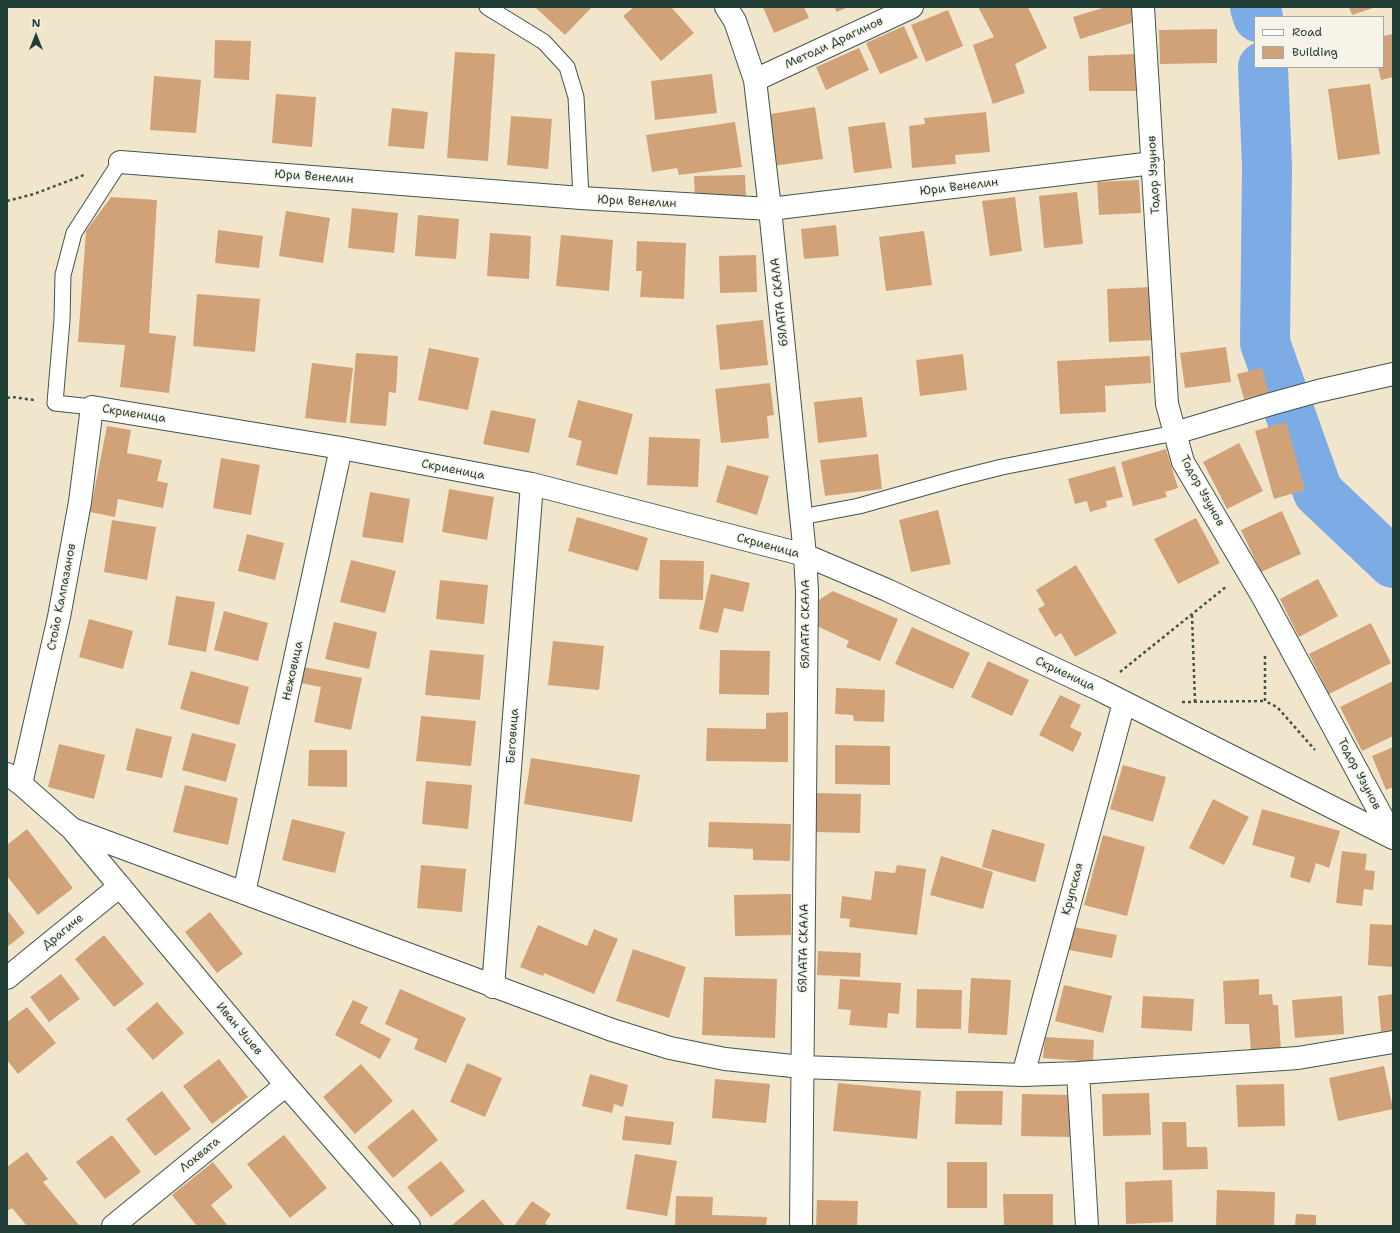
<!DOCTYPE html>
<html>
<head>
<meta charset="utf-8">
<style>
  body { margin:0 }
  #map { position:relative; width:1400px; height:1233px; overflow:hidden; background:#f1e6cc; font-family:"Shantell Sans",sans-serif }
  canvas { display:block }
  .frame { position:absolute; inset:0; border:8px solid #1f3d34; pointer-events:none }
  .legend { position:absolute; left:1254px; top:16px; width:130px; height:52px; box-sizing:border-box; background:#f7f3e8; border:1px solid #a1aaa0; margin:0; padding:5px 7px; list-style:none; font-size:12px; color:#1f3d34 }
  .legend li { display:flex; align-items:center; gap:8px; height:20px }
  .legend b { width:20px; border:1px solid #a1aaa0 }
  .north { position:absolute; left:16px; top:16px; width:40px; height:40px; -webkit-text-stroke:3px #f7f3e8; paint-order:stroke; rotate:0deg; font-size:11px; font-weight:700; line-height:16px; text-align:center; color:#1f3d34 }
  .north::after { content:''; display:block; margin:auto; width:14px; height:18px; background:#1f3d34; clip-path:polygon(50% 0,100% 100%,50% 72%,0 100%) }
</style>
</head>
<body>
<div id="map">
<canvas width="1400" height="1233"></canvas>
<div class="frame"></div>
<ul class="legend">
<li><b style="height:5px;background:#fff"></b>Road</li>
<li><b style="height:11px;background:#d1a278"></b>Building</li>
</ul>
<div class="north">N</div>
</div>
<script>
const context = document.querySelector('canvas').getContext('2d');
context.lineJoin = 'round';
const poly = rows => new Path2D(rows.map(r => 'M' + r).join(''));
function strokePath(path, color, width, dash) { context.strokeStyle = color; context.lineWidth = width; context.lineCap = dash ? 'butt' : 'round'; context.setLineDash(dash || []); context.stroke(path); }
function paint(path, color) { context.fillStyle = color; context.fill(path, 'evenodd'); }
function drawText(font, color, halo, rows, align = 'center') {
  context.font = font + ' "Shantell Sans",sans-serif'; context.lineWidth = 3; context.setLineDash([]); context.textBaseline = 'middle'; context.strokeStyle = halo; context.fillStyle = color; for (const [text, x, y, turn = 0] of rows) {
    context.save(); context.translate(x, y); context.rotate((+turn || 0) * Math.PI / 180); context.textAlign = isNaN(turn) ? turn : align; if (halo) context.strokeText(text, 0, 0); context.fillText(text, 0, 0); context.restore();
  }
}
strokePath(poly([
  [1255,7,1258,17],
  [1263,67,1267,166,1265,343,1318,492,1393,563]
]), '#7cabe6', 50);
paint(poly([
  [535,7,592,7,565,35],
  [634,7,671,7,694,33,661,61,623,16],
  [763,7,804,7,809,18,774,33],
  [834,7,848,7,837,12],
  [978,7,1028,7,1047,48,1015,64,1025,93,993,104,973,45,994,37],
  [1106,7,1133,7,1138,21,1080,39,1073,17],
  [1349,7,1376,7,1352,15],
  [948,10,963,46,926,62,911,25],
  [904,26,918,58,880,74,866,43],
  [1217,29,1217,63,1160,64,1159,30],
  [1393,34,1393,77,1381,80,1378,67,1383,67,1383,36],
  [215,40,251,41,249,80,214,78],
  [859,48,869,70,826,90,816,67],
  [455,52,495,54,488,161,447,158],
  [1135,54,1136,91,1089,91,1088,56],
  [712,74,717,113,655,120,651,81],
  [154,76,201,80,196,133,150,130],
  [1370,84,1380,154,1338,160,1328,89],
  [276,94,316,97,312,147,272,143],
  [815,107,823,159,772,166,764,115],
  [392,108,428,112,424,149,388,146],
  [986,112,990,152,955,155,956,164,912,168,909,126,925,124,924,118],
  [511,116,552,119,548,169,507,165],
  [735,122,742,167,679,175,677,168,652,172,646,135],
  [885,122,892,168,854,173,848,127],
  [745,175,746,197,695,198,694,176],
  [1139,180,1141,213,1099,215,1097,182],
  [1077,192,1083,244,1044,248,1039,196],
  [111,197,157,200,149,333,176,336,169,393,120,387,125,345,78,342,86,231],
  [1015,197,1022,251,990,256,982,201],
  [352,208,398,213,394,253,348,248],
  [286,211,330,218,323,263,279,256],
  [418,215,459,219,456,259,415,256],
  [836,225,839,256,804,259,801,229],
  [218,230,263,236,259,268,215,263],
  [924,231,932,285,886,291,879,237],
  [490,233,531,236,529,279,487,276],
  [561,235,613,240,609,291,556,286],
  [637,241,686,243,684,299,640,297,642,271,636,271],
  [756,255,757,292,720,293,719,256],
  [1152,287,1154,340,1109,342,1107,289],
  [197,294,260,299,255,352,193,346],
  [763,320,768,365,720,370,716,325],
  [1226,347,1231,382,1185,388,1180,353],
  [429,348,479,358,468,410,418,400],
  [356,353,398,356,396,393,389,392,386,426,350,423],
  [963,354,967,390,920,396,916,360],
  [1150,356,1151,383,1105,386,1106,412,1060,414,1057,361],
  [312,363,353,368,346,423,305,418],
  [1262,368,1269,393,1244,399,1237,374],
  [770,383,774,415,767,416,769,438,721,443,715,389],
  [862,397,867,437,818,443,814,402],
  [578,400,633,414,617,475,576,465,582,441,568,437],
  [491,410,536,419,529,453,483,444],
  [1286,422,1305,490,1274,499,1255,431],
  [107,426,131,430,127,453,162,460,157,481,168,483,163,508,118,499,115,517,90,512],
  [649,437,700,439,698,487,647,485],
  [1239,443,1263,491,1227,509,1203,462],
  [1166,449,1178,488,1165,492,1167,497,1133,506,1121,462],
  [878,454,882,489,825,496,820,460],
  [221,458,260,465,251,515,213,508],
  [727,465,769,476,757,515,716,502],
  [1115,466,1123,497,1106,501,1107,507,1090,512,1087,501,1075,504,1068,479],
  [449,489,494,497,487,540,442,532],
  [370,492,410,499,403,543,362,537],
  [938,510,951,564,911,572,899,520],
  [1282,511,1301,554,1261,572,1241,530],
  [577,517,648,538,638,571,568,551],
  [1196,518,1220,563,1178,584,1154,539],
  [112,520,156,527,147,580,104,572],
  [247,534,284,543,275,580,238,571],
  [351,560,396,571,385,613,340,602],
  [660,560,704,561,703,600,659,599],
  [1076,565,1117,633,1075,657,1061,633,1055,637,1038,609,1045,605,1036,590],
  [711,574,750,583,743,612,724,608,718,633,699,629],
  [1318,579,1338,616,1299,637,1280,599],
  [440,580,488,585,484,624,436,619],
  [833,591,898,619,880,661,846,647,849,641,817,626,817,601],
  [176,596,215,602,206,652,168,645],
  [224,611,268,623,258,661,214,650],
  [89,619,133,631,123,669,79,657],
  [334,622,377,632,369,669,325,659],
  [1371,623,1391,663,1329,694,1309,654],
  [912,627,970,653,953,689,895,664],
  [553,641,604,646,599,690,548,685],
  [430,650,484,655,480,700,425,695],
  [720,650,770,651,769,695,719,694],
  [988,661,1029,680,1012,716,971,697],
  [304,667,362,678,351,730,314,722,321,687,301,683],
  [191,671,249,687,239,725,180,709],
  [1393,681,1393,736,1362,751,1340,707],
  [836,688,885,690,884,722,854,721,853,715,835,714],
  [1060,695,1081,705,1070,727,1082,733,1073,752,1039,735],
  [788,712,788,762,706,761,707,728,766,729,766,713],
  [421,716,476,721,471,766,416,761],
  [136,728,172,737,162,778,126,770],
  [192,733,236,744,226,782,182,770],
  [59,744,105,755,94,799,48,787],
  [835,745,890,746,890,785,835,784],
  [1393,747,1393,787,1386,790,1372,756],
  [309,750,347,750,347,787,308,786],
  [531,758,640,775,632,822,524,804],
  [1123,765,1166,777,1153,822,1110,809],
  [426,781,472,785,468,829,422,824],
  [185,785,238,798,228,845,173,832],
  [816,793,861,794,860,833,815,832],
  [1213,799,1249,817,1224,865,1189,848],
  [1262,809,1340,831,1329,868,1316,863,1310,883,1290,877,1295,857,1252,845],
  [292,819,345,832,335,873,282,860],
  [709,822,791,824,790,861,753,860,753,849,708,847],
  [27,829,73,888,38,915,7,876,7,845],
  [992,829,1045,844,1035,882,982,867],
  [1103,835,1145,847,1127,916,1084,905],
  [1342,851,1367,854,1365,870,1375,871,1373,890,1364,889,1362,906,1336,903],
  [941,856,993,872,983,909,930,895],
  [421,865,466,869,462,912,417,908],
  [897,865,926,869,917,935,849,927,850,919,840,918,842,896,871,900,875,871,895,873],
  [791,894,791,935,735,936,734,895],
  [7,910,25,933,7,947],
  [210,912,243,954,217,973,185,932],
  [1370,924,1393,925,1393,967,1368,965],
  [538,925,587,946,594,929,618,939,594,994,544,973,543,976,520,967],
  [1074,927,1117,935,1112,958,1069,950],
  [104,935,144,984,114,1007,75,959],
  [633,949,686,967,669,1018,616,1001],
  [818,951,861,953,860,977,817,975],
  [61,974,80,999,49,1022,30,997],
  [704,977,777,979,775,1038,702,1035],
  [971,978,1011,980,1007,1035,968,1033],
  [840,979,901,983,899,1014,888,1013,887,1028,849,1025,851,1010,838,1009],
  [1259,979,1259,995,1272,994,1273,1005,1278,1005,1281,1051,1251,1052,1249,1024,1225,1024,1223,981],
  [1064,985,1112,996,1103,1033,1055,1021],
  [400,989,466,1018,446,1063,414,1049,418,1039,385,1024],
  [917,989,962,990,961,1029,916,1028],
  [1393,994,1393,1031,1381,1032,1378,996],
  [1143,996,1194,999,1192,1031,1141,1028],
  [1342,996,1344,1034,1295,1038,1292,1000],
  [353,1000,368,1007,360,1023,391,1039,380,1059,335,1035],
  [157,1002,184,1033,153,1060,126,1029],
  [27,1007,56,1043,18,1074,7,1060,7,1022],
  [1045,1037,1094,1040,1093,1062,1043,1058],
  [219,1059,248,1097,212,1124,183,1086],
  [467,1063,502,1078,485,1117,450,1102],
  [361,1064,393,1101,355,1134,323,1097],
  [1384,1066,1393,1109,1338,1121,1329,1078],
  [590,1074,628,1085,623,1107,614,1104,612,1113,582,1106],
  [715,1079,770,1084,766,1123,712,1118],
  [838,1083,921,1091,917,1139,833,1131],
  [1284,1084,1285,1126,1238,1127,1236,1085],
  [162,1091,191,1129,155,1156,126,1119],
  [956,1091,1003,1091,1002,1125,955,1124],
  [1149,1093,1151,1135,1103,1136,1102,1094],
  [1022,1094,1071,1095,1070,1137,1021,1136],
  [413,1109,438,1140,393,1178,367,1147],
  [625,1116,674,1122,671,1145,622,1140],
  [1162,1122,1186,1122,1187,1147,1207,1147,1208,1169,1163,1170],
  [112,1135,141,1172,105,1199,76,1162],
  [284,1135,327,1188,290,1218,247,1164],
  [27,1152,48,1179,43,1182,79,1225,78,1226,27,1226,12,1208,7,1211,7,1167],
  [635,1154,677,1161,667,1216,626,1209],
  [441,1161,465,1191,431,1217,407,1187],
  [213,1162,233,1187,211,1205,228,1226,197,1226,172,1195],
  [947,1162,987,1162,987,1208,947,1208],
  [1172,1180,1173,1222,1126,1224,1125,1182],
  [1217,1190,1275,1192,1274,1226,1216,1226],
  [1003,1194,1053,1194,1053,1226,1004,1226],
  [676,1196,713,1197,712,1215,767,1217,766,1226,675,1226],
  [483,1199,505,1226,451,1226],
  [817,1200,858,1201,857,1226,816,1226],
  [532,1201,551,1214,545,1223,549,1226,514,1226],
  [1296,1214,1316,1215,1316,1226,1295,1226]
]), '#d1a278');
const service = poly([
  [487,7,544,42,567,67,576,97,581,198],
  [92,407,55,403,62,320,63,275,74,233,120,162],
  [801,517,859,506,958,478,1002,467,1175,433]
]);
const minor = poly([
  [726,7,735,21,755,80,770,209,805,555,807,591,801,1226],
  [1143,7,1167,404,1183,462,1264,599,1393,837],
  [755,80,912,7],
  [120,162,581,198,770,209,1153,163],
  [1175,433,1271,404,1318,391,1393,374],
  [7,774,21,784,72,829,612,1030,670,1048,725,1059,802,1067,1023,1075,1078,1073,1298,1058,1393,1042],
  [21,784,59,617,80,502,92,407,341,448,532,484,805,555,887,590,1098,689,1393,838],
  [72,829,286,1085,409,1226],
  [244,893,341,448],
  [7,978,120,886],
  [493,987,532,484],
  [1078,1073,1087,1226],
  [1023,1075,1124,703],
  [113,1226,286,1085]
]);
strokePath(service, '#3e564b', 17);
strokePath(minor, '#3e564b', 24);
strokePath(poly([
  [7,201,34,194,84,175],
  [7,398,12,397,34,400],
  [1192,615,1195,702],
  [1265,656,1265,701,1277,707,1315,750],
  [1120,672,1227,586],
  [1182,702,1265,701]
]), '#3e564b', 2.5, [3, 3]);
strokePath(service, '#fff', 15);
strokePath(minor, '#fff', 22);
drawText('12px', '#1f3d34', '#f7f3e8', [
  ["Методи Драгинов",834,43,-25],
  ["Тодор Узунов",1154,175,-93],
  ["Юри Венелин",314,177,4],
  ["Юри Венелин",959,187,-7],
  ["Юри Венелин",637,202,3],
  ["бЯЛАТА СКАЛА",780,302,-96],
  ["Скриеница",134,414,9],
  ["Скриеница",453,470,11],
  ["Тодор Узунов",1202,491,61],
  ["Скриеница",768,546,15],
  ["Стойо Калпазанов",62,597,-79],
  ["бЯЛАТА СКАЛА",806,624,-90],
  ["Нежовица",293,671,-78],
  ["Скриеница",1065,674,25],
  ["Беговица",513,736,-86],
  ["Тодор Узунов",1359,774,62],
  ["Крупская",1073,889,-75],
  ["Драгиче",63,932,-39],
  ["бЯЛАТА СКАЛА",804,948,-89],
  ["Иван Ушев",239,1029,50],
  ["Локвата",200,1155,-39]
]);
</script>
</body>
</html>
